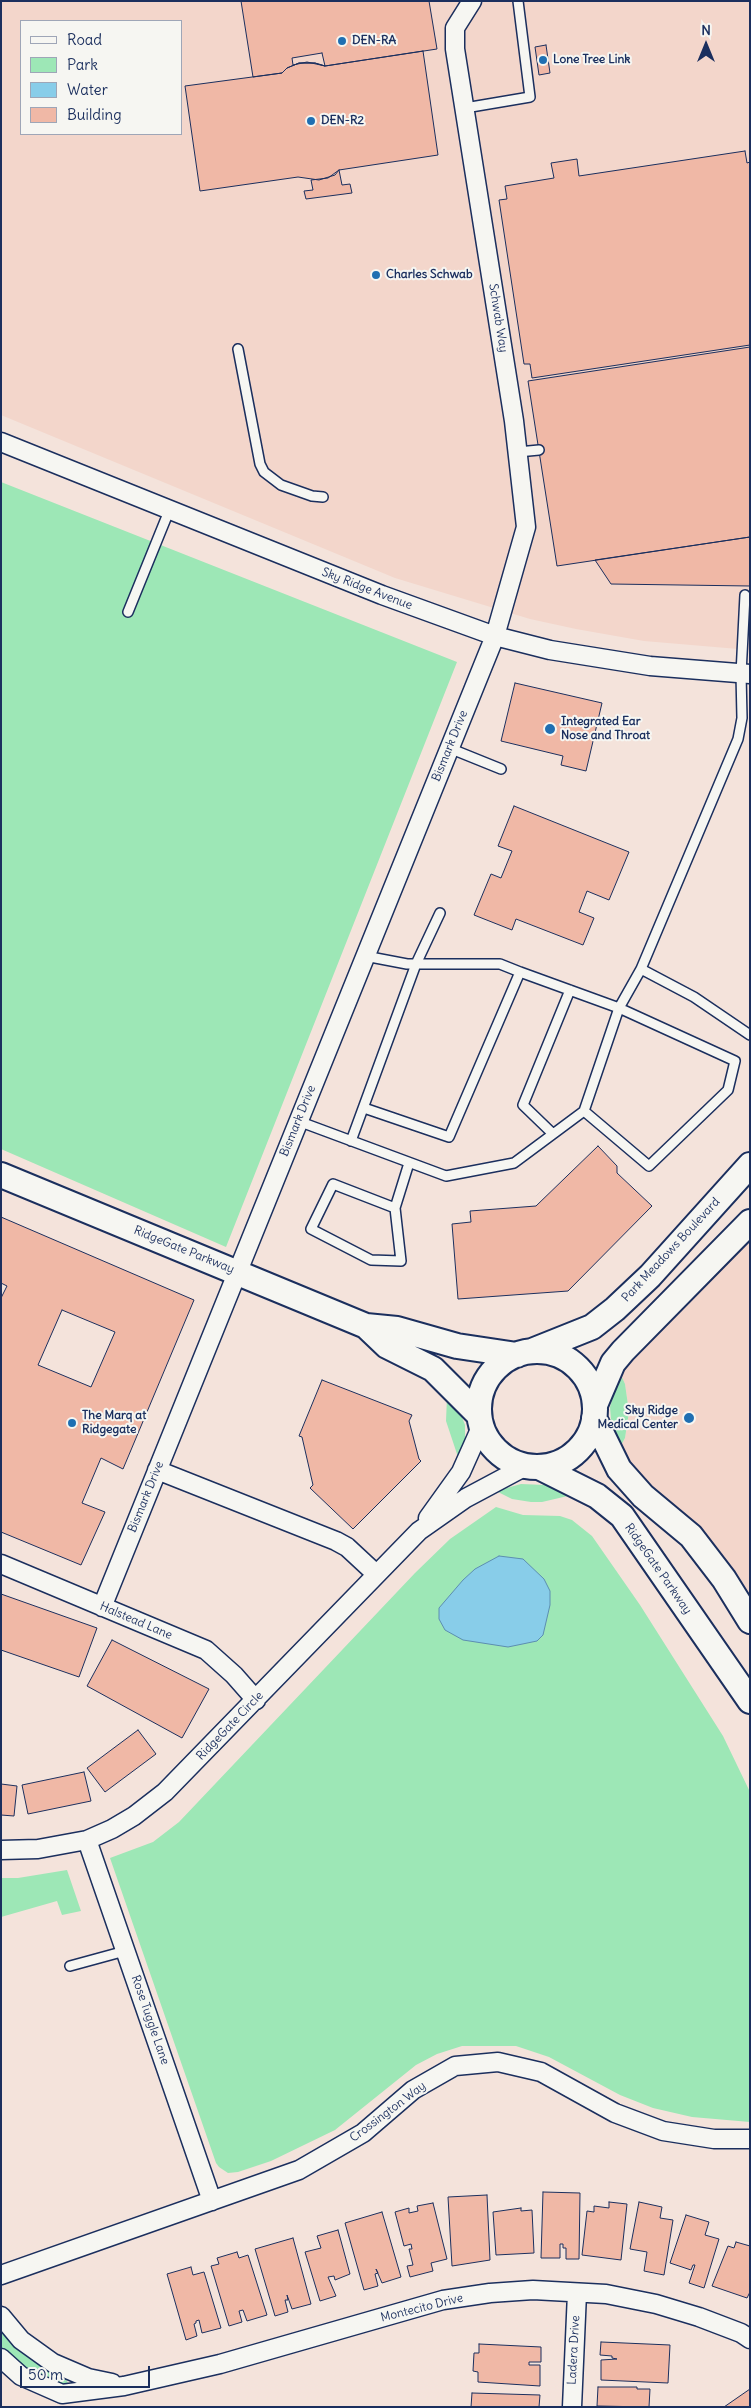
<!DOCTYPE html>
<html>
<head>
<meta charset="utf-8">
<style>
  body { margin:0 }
  #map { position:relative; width:751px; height:2408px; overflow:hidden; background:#f4e3db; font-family:Delius,sans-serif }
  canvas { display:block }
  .frame { position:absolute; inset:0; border:2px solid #1b2f5e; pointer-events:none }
  .legend { position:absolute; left:20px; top:20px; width:162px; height:115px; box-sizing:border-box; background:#f6f6f2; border:1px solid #9ea6b7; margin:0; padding:6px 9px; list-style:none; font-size:15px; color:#1b2f5e }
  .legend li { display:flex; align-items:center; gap:10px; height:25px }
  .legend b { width:25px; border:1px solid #9ea6b7 }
  .north { position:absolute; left:681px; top:20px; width:50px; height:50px; -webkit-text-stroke:4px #f6f6f2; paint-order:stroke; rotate:0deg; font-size:14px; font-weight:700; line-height:20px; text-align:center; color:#1b2f5e }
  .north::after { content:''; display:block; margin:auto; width:18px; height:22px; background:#1b2f5e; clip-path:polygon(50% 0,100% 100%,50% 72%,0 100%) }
  .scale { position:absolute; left:20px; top:2366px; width:130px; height:22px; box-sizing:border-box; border:2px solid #1b2f5e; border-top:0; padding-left:6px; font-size:15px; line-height:18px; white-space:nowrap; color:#1b2f5e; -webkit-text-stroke:4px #f6f6f2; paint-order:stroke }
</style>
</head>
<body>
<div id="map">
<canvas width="751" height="2408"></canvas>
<div class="frame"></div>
<ul class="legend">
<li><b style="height:6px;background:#f6f6f2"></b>Road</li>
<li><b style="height:14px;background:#9de7b6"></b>Park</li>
<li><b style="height:14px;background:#88cde9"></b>Water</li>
<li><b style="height:14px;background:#f0b8a6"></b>Building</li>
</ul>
<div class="north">N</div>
<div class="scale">50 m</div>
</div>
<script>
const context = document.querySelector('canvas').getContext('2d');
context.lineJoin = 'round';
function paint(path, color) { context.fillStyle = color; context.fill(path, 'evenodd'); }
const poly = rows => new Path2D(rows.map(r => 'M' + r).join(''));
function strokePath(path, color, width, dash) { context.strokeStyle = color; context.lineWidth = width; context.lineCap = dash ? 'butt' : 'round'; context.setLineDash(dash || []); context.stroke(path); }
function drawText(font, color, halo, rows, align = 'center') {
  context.font = font + ' Delius,sans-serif'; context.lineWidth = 4; context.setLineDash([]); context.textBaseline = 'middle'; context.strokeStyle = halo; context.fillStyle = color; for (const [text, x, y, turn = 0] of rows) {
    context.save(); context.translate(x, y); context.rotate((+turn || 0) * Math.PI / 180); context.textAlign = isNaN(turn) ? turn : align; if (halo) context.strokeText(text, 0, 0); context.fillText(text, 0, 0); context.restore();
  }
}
paint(poly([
  [1,1,750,1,750,650,644,641,576,629,530,619,395,578,1,415],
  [21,21,181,21,181,134,21,134],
  [750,1237,750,1607,635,1476,619,1449,625,1438,629,1412,625,1384,620,1373,627,1359]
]), '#f3d6cb');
paint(poly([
  [1,482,457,662,226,1247,1,1149],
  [620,1373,625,1384,629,1412,625,1438,619,1449,612,1432,610,1407],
  [447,1397,460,1412,465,1425,465,1442,458,1457,446,1421],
  [521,1484,545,1485,572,1495,542,1502,531,1502,512,1499,496,1491],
  [496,1507,523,1515,560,1516,572,1520,592,1536,640,1605,723,1736,750,1792,750,2122,692,2117,653,2108,620,2095,549,2057,516,2046,462,2046,437,2054,416,2065,335,2130,271,2161,238,2172,228,2173,219,2167,216,2163,110,1858,153,1842,179,1822,415,1573,450,1539],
  [67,1870,81,1911,62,1915,57,1901,1,1917,1,1878,18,1878],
  [1,2329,17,2348,49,2371,66,2379,68,2383,63,2385,31,2372,17,2363,1,2348]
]), '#9de7b6');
const water = poly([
  [499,1556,523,1559,544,1579,550,1591,550,1605,543,1635,537,1641,508,1647,463,1640,445,1630,439,1619,439,1608,463,1580,475,1569,499,1556]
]);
paint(water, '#88cde9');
strokePath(water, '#5c8eb1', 1);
const building = poly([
  [241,1,429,1,437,49,325,66,315,63,299,63,287,68,282,73,253,77,241,1],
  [546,45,550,73,539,75,535,47,546,45],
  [423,51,438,155,339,170,335,175,319,180,298,177,200,191,185,86,282,73,287,68,299,63,315,63,325,66,423,51],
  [322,53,325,66,307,62,293,65,292,58,322,53],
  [745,151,747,163,750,162,750,345,532,378,530,364,524,364,499,200,507,199,505,186,554,178,551,163,577,159,579,176,745,151],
  [339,170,342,185,350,184,352,193,306,199,304,191,313,190,311,180,328,178,339,170],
  [750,347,750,537,557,566,528,381,750,347],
  [750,537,750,586,611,584,595,560,750,537],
  [515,683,602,703,586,771,561,765,563,756,501,741,515,683],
  [514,806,629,852,609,900,587,891,579,912,594,918,583,945,516,919,512,930,474,915,491,874,501,878,512,851,498,846,514,806],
  [598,1146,617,1166,617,1173,652,1206,568,1291,458,1299,452,1224,471,1222,470,1211,536,1206,598,1146],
  [1,1217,194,1300,123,1469,101,1458,82,1503,105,1512,81,1565,1,1532,1,1298,7,1286,1,1283,1,1217],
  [62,1310,115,1332,91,1387,38,1365,62,1310],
  [322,1380,412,1415,409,1421,419,1459,421,1461,353,1529,310,1488,313,1485,302,1437,299,1436,322,1380],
  [1,1594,97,1628,79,1677,1,1650,1,1594],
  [112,1640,209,1689,182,1738,87,1686,112,1640],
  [138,1730,156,1754,105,1792,87,1768,138,1730],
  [84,1772,91,1801,28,1814,22,1785,84,1772],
  [1,1784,17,1786,14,1816,1,1815,1,1784],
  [543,2192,580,2193,579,2259,566,2259,566,2248,563,2248,563,2244,560,2244,560,2258,541,2258,543,2192],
  [487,2195,490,2260,452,2266,448,2197,487,2195],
  [609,2202,627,2204,621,2260,582,2255,587,2211,594,2212,594,2206,609,2208,609,2202],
  [639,2202,662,2207,660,2218,673,2220,664,2275,644,2271,647,2252,630,2249,639,2202],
  [433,2203,447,2259,431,2263,433,2271,410,2277,407,2266,413,2265,409,2249,412,2249,411,2244,404,2246,395,2212,409,2208,409,2213,418,2211,417,2206,433,2203],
  [521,2208,521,2211,532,2210,534,2253,496,2255,493,2212,521,2208],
  [382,2212,401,2277,382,2283,376,2269,378,2273,375,2274,378,2286,364,2290,345,2223,382,2212],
  [686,2215,709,2222,705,2235,719,2239,704,2288,689,2283,695,2265,693,2265,691,2270,670,2263,686,2215],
  [338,2230,350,2274,335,2280,334,2276,328,2277,336,2296,320,2301,305,2252,321,2248,317,2236,338,2230],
  [293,2238,311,2304,292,2309,287,2295,288,2300,285,2300,288,2312,275,2316,255,2249,293,2238],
  [736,2242,750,2246,750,2292,747,2298,712,2286,728,2246,734,2248,736,2242],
  [237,2252,239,2258,248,2255,267,2315,247,2321,243,2310,239,2311,242,2322,229,2326,211,2266,219,2264,217,2258,237,2252],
  [191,2267,193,2275,204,2272,221,2328,202,2333,199,2320,196,2321,196,2323,194,2324,197,2336,186,2340,167,2274,191,2267],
  [601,2342,670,2345,668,2383,601,2380,601,2360,617,2359,612,2358,612,2356,600,2355,601,2342],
  [479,2344,541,2347,541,2362,529,2362,529,2365,540,2365,540,2386,478,2382,478,2372,473,2371,474,2353,479,2353,479,2344],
  [598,2387,637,2387,637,2389,650,2389,649,2407,597,2406,598,2387],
  [750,2389,750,2407,724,2407,750,2389],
  [472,2393,540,2395,539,2407,471,2407,472,2393]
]);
paint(building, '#f0b8a6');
strokePath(building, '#1b2f5e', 1);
const service = poly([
  [465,108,530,97,518,1],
  [238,349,260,464,264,472,281,485,312,496,323,497],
  [518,452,539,450],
  [128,612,169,511],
  [449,748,501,769],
  [641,969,738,739,742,718,741,674,745,595],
  [364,1108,449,1137,520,972],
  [584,1111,619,1008,641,969,694,997,750,1035],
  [298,1121,446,1176,514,1163,584,1111,649,1166,728,1090,735,1061,619,1008,520,972,500,964,407,964,365,956],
  [552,1133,523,1105,570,990],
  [351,1141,416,964,440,913],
  [395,1208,333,1184,311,1229,371,1260,401,1261,395,1208,409,1163],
  [70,1966,125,1951]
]);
const minor = poly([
  [1,442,382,595,495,636,550,650,650,666,750,674],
  [157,1470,336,1541,347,1547,375,1573],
  [428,1518,461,1472,482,1425],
  [1,1564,206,1650,234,1675,256,1700],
  [102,1607,495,636,526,527,514,421,455,49,455,28,472,1],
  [87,1840,212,2201],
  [1,1850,38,1849,87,1840,112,1829,134,1816,165,1792,419,1531,466,1498,526,1466],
  [1,2275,299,2170,363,2133,413,2090,455,2066,498,2062,541,2072,615,2113,663,2131,714,2139,750,2139],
  [1,2316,21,2340,53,2363,88,2378,112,2383],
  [1,2358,21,2376,62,2394,124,2386,220,2364,443,2300,490,2293,533,2290,606,2294,656,2304,699,2317,741,2333,750,2339],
  [572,2407,577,2293]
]);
const secondary = poly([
  [1,1175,366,1326,397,1329,457,1346,517,1355],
  [366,1326,387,1346,433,1369,479,1415],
  [532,1351,592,1327,615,1309,650,1276,750,1165],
  '479 1409a58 58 0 1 1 116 0a58 58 0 1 1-116 0Z',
  [595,1405,613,1363,623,1351,750,1222],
  [594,1418,619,1469,643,1496,691,1536,724,1579,750,1621],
  [539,1467,597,1496,622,1516,750,1701]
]);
strokePath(service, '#1b2f5e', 12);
strokePath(minor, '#1b2f5e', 21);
strokePath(secondary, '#1b2f5e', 28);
strokePath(service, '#f6f6f2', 9);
strokePath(minor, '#f6f6f2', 18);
strokePath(secondary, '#f6f6f2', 24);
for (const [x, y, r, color] of [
  [342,41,5,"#1f6fb2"],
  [543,60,5,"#1f6fb2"],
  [311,121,5,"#1f6fb2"],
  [376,275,5,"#1f6fb2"],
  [550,729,6,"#1f6fb2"],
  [689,1418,6,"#1f6fb2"],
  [72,1423,5,"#1f6fb2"]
]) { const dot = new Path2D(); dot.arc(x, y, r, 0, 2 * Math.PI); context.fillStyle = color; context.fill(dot); strokePath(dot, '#f6f6f2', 2); }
drawText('bold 12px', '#1b2f5e', '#f6f6f2', [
  ["DEN-RA",352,41],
  ["Lone Tree Link",553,60],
  ["DEN-R2",321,121],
  ["Charles Schwab",386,275],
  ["Integrated Ear",561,722],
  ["Nose and Throat",561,736],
  ["Sky Ridge",678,1411,"right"],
  ["Medical Center",678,1425,"right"],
  ["The Marq at",82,1416],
  ["Ridgegate",82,1430]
], 'left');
drawText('12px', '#1b2f5e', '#f6f6f2', [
  ["Schwab Way",498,318,81],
  ["Sky Ridge Avenue",367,589,21],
  ["Bismark Drive",450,746,-68],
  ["Bismark Drive",298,1121,-68],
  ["RidgeGate Parkway",184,1250,22],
  ["Park Meadows Boulevard",671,1250,-47],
  ["Bismark Drive",146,1497,-68],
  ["RidgeGate Parkway",658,1569,55],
  ["Halstead Lane",136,1621,23],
  ["RidgeGate Circle",230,1726,-46],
  ["Rose Tuggle Lane",150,2020,71],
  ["Crossington Way",388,2112,-37],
  ["Montecito Drive",422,2308,-14],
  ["Ladera Drive",574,2350,-87]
]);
</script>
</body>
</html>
